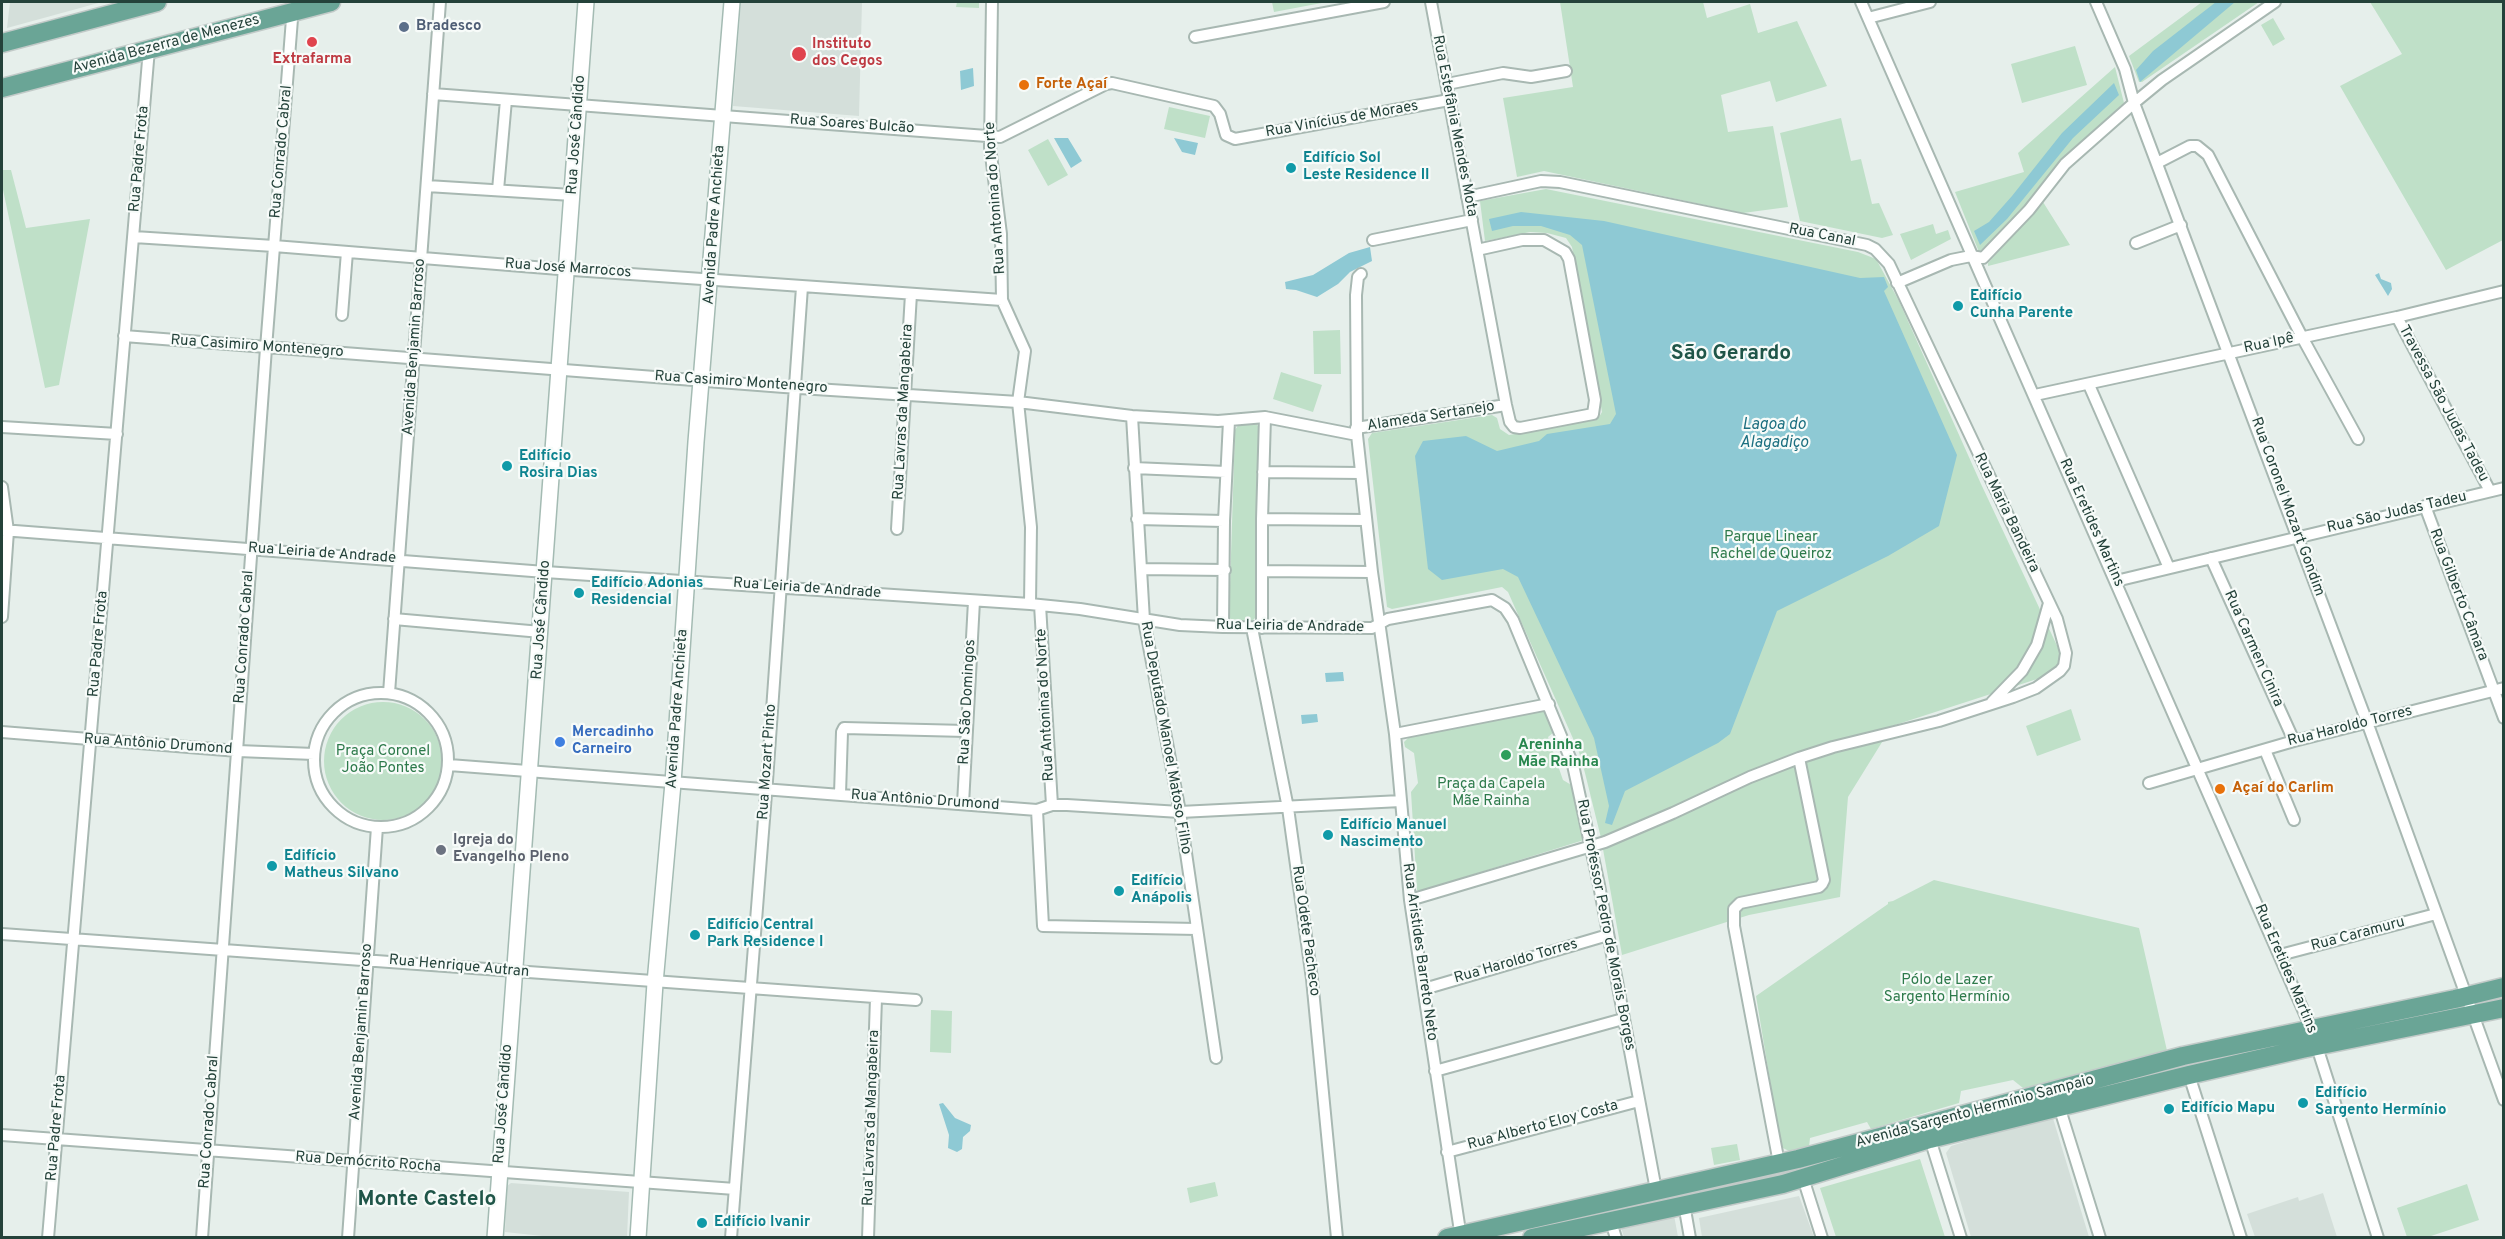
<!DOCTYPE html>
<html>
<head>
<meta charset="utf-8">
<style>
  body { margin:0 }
  #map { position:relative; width:2505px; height:1239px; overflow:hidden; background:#e6efeb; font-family:Overpass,sans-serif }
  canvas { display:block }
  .frame { position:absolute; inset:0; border:3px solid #24423a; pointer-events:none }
</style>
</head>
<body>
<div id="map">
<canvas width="2505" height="1239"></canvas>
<div class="frame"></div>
</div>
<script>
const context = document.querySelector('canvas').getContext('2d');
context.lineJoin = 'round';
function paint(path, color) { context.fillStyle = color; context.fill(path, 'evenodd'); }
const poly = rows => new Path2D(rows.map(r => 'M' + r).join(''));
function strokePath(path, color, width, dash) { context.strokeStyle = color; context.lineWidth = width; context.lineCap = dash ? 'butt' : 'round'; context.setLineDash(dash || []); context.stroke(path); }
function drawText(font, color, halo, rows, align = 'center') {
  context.font = font + ' Overpass,sans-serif'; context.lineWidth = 4.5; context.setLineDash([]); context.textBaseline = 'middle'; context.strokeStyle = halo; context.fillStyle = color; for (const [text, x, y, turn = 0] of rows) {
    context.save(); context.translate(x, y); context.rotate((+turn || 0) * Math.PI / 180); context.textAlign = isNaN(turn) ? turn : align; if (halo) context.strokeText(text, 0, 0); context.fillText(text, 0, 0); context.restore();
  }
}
paint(poly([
  [10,2,102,2,7,28],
  [741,2,862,2,859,116,733,106],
  [2052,1115,2089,1237,1971,1237,1946,1153,1951,1146],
  [511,1183,629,1192,627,1237,561,1238,505,1232,507,1186],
  [2323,1193,2337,1237,2255,1237,2247,1214,2298,1197,2299,1201],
  [1799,1196,1814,1237,1702,1237,1699,1218],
  [1674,1215,1678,1237,1624,1237,1620,1224]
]), '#d4dfda');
paint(poly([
  [957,2,979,2,979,8,956,7],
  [1272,2,1327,2,1274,12],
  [1560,2,1703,2,1707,18,1750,4,1758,33,1797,21,1827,86,1776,102,1770,81,1721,95,1728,132,1773,126,1788,207,1743,213,1544,171,1517,177,1503,98,1573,87],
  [2202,2,2259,2,2142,82,2139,82,2129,56],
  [2370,2,2503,2,2503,240,2446,270,2340,86,2402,54],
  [2273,18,2285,39,2273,46,2261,25],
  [2075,46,2087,85,2022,103,2011,64],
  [2115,67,2124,103,2064,159,2005,229,1979,252,1955,192,2024,172,2018,153],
  [1169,107,1210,116,1205,138,1164,129],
  [1841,118,1851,161,1861,159,1872,204,1879,203,1893,235,1882,238,1800,221,1780,133],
  [1048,139,1068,175,1048,186,1028,150],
  [2,170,11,170,26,228,90,219,59,385,45,388,2,185],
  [1546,189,1858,252,1876,259,1899,301,1981,484,2068,669,1892,726,1848,797,1840,897,1749,915,1622,955,1601,838,1585,773,1579,752,1508,592,1502,587,1392,609,1387,607,1368,439,1372,433,1492,415,1497,418,1500,429,1509,435,1596,420,1599,417,1602,412,1572,247,1566,238,1547,233,1530,232,1485,241,1480,201],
  [2043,202,2070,245,1988,266,1988,263],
  [1933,224,1936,234,1948,230,1951,239,1911,260,1900,234],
  [1340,330,1341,374,1314,374,1313,331],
  [1281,372,1322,385,1313,412,1273,399],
  [1251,423,1257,424,1260,431,1255,618,1250,623,1233,622,1229,617,1235,430,1239,424],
  '324 761a59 59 0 1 1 118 0a59 59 0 1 1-118 0Z',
  [2071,709,2081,740,2037,756,2026,726],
  [1542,711,1547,712,1554,732,1548,737,1563,780,1573,786,1585,835,1584,840,1420,891,1417,890,1411,792,1418,783,1414,753,1405,747,1404,742,1410,736],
  [1934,880,2139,928,2168,1055,2023,1088,2013,1080,1961,1091,1959,1103,1871,1129,1867,1122,1810,1138,1809,1147,1791,1152,1781,1147,1756,996,1888,904,1888,902,1893,901],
  [931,1010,952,1011,951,1053,930,1052],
  [1737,1144,1740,1160,1714,1165,1711,1148],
  [1920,1159,1945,1237,1836,1237,1820,1188],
  [1215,1182,1218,1196,1190,1203,1187,1188],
  [2467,1184,2479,1220,2428,1237,2407,1237,2397,1208]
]), '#bfe0c8');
paint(poly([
  [2216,2,2235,2,2140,82,2136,70,2153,51],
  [973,68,974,86,961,90,960,71],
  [2114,83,2119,95,2073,138,2007,219,1980,245,1974,231,1989,222,2012,196,2062,133],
  [1054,138,1068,138,1082,161,1071,168],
  [1174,138,1198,143,1195,155,1182,152],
  [1521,212,1604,221,1860,278,1884,277,1888,287,1884,291,1957,455,1939,526,1888,556,1777,611,1730,734,1718,743,1625,791,1612,825,1605,823,1609,806,1594,738,1518,577,1503,569,1442,580,1428,569,1415,456,1423,441,1466,436,1497,451,1539,441,1547,434,1610,424,1616,414,1582,245,1570,235,1541,226,1513,226,1492,231,1489,219],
  [1370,247,1372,261,1350,272,1338,284,1317,297,1296,290,1286,289,1285,282,1313,275,1349,253],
  [2379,273,2381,279,2391,283,2392,289,2388,296,2375,275],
  [1343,672,1344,681,1326,682,1325,673],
  [1317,714,1318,722,1302,724,1301,715],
  [943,1103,955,1118,971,1125,970,1131,963,1137,962,1149,957,1152,948,1148,949,1135,939,1104]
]), '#8ec9d4');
const street = poly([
  [992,2,990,147,1001,234,1002,300,1025,351,1018,402,1031,527,1030,604],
  [1431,2,1506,405,1510,422,1514,427,1520,428,1593,414,1595,400,1569,259,1565,252,1544,240,1522,240,1477,250],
  [1861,2,2311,1028,2378,1238],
  [2096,2,2125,69,2134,103,2367,722,2504,1100],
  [1868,18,1930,2],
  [1195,37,1384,2],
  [1447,84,1503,73,1531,77,1566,71],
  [433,94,1000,137,1106,84,1112,83,1214,106,1220,114,1226,135,1235,139,1449,100],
  [2157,163,2190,146,2197,146,2208,155,2302,337,2358,439],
  [427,186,572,195],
  [498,190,506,100],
  [134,237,274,246,559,269,1002,300],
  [1373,240,1472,220],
  [2136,243,2181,225],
  [1361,274,1358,277,1356,295,1357,435,1372,572,1395,734,1410,900,1461,1238],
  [1897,283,1951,260,1971,256,1983,258,2029,210,2065,164,2134,103,2162,80,2275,2],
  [342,315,347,252],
  [2397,317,2490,491],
  [124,336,784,387,1018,402,1132,416,1218,421,1265,417,1357,435],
  [2089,385,2169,568],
  [2035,395,2397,317,2504,291],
  [1132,416,1144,620,1180,812,1216,1058],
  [2,427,117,434],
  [1356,428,1506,405],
  [1134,468,1226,472],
  [1263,472,1361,473],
  [2,487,8,531,2,617],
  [2425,506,2504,718],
  [1137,519,1224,521],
  [1262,519,1366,520],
  [897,529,911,294],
  [2,530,545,572,1030,604,1080,609,1180,625,1223,627,1372,628,1388,619,1492,600,1505,608,1513,620,1573,765,1599,885,1656,1190],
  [2211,558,2294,741],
  [1141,569,1225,570],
  [1262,571,1372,572],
  [2116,581,2504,488],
  [1040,605,1052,805],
  [394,619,541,632],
  [1223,627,1224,521,1229,421],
  [1252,628,1288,808,1312,979,1337,1238],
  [1262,628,1262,519,1265,417],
  [389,693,440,2],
  '314 760a67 67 0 1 1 134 0a67 67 0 1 1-134 0Z',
  [1992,702,2022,671,2037,645,2049,603],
  [2,732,238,751,314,754],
  [1395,734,1549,704],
  [2265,750,2294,820],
  [449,765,1037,810,1052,805,1067,805,1180,812,1401,801],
  [2149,783,2294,741,2504,688],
  [840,794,842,732,844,728,966,731],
  [963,804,974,601],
  [1037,810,1043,926,1197,929],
  [1410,900,1605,842,1673,813,1750,777,1799,758,1833,747,1939,721,2013,697,2036,688,2060,671,2064,666,2066,653,2057,619,1889,264,1875,249,1867,245,1560,182,1541,181,1467,197],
  [2,934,916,1000],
  [2280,955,2436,914],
  [1424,989,1608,935],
  [1435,1071,1623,1019],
  [2189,1075,2241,1238],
  [2058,1103,2100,1238],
  [2,1135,735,1189],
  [1930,1139,1961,1238],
  [1447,1152,1639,1101],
  [1779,1163,1734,926,1734,909,1740,903,1819,887,1822,884,1824,880,1799,758],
  [1803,1178,1822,1238],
  [1684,1204,1690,1238],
  [1610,1219,1616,1238],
  [48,1238,149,49],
  [202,1238,266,348,292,19,296,9],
  [348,1238,377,827],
  [731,1238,767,781,802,287],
  [868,1238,876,998]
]);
const secondary = poly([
  [495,1238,586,2],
  [638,1238,655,983,673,783,696,442,732,2]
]);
const primary = poly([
  [2,43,157,2],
  [2,88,331,2],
  [1447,1238,1798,1159,2183,1056,2455,999,2504,987],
  [1532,1238,1783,1184,1930,1139,2189,1075,2302,1049,2504,1008]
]);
strokePath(street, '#a8b8b2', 14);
strokePath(secondary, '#a4bbb3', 18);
strokePath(primary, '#c2cac8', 21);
strokePath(street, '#fff', 10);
strokePath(secondary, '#fff', 15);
strokePath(primary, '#6aa596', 18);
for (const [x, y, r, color] of [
  [404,27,6,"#5c6f8a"],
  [312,42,6,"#e0444e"],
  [799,54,8,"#e0444e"],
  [1024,85,6,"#e8710a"],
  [1291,168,6,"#0f9aa8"],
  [1958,306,6,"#0f9aa8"],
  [507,466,6,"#0f9aa8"],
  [579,593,6,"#0f9aa8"],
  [560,742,6,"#3f7fe0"],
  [1506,755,6,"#2e9e5b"],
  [2220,789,6,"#e8710a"],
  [1328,835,6,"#0f9aa8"],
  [441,850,6,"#6b7280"],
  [272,866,6,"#0f9aa8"],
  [1119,891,6,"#0f9aa8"],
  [695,935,6,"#0f9aa8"],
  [2303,1103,6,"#0f9aa8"],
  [2169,1109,6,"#0f9aa8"],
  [702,1223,6,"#0f9aa8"]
]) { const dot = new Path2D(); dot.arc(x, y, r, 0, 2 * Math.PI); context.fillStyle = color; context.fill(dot); strokePath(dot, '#f7fbf9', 2); }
drawText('bold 15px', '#4e5e75', '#f7fbf9', [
  ["Bradesco",416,27]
], 'left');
drawText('15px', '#24423a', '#f7fbf9', [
  ["Avenida Bezerra de Menezes",166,45,-15],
  ["Rua Vinícius de Moraes",1342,120,-10],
  ["Rua Soares Bulcão",852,125,4],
  ["Rua Estefânia Mendes Mota",1454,126,79],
  ["Rua José Cândido",577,135,-86],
  ["Rua Conrado Cabral",282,152,-85],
  ["Rua Padre Frota",140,159,-85],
  ["Rua Antonina do Norte",996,198,-94],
  ["Avenida Padre Anchieta",715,225,-86],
  ["Rua Canal",1822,236,11],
  ["Rua José Marrocos",568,269,4],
  ["Rua Ipê",2269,344,-12],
  ["Rua Casimiro Montenegro",257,347,4],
  ["Avenida Benjamin Barroso",415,347,-86],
  ["Rua Casimiro Montenegro",741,383,4],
  ["Travessa São Judas Tadeu",2443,404,62],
  ["Rua Lavras da Mangabeira",904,412,-87],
  ["Alameda Sertanejo",1431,417,-9],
  ["Rua Coronel Mozart Gondim",2287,507,70],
  ["Rua Maria Bandeira",2006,513,64],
  ["Rua São Judas Tadeu",2397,513,-13],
  ["Rua Eretides Martins",2091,523,66],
  ["Rua Leiria de Andrade",322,554,4],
  ["Rua Leiria de Andrade",807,589,4],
  ["Rua Gilberto Câmara",2458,595,69],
  ["Rua José Cândido",542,620,-86],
  ["Rua Leiria de Andrade",1290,627,1],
  ["Rua Conrado Cabral",245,637,-86],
  ["Rua Padre Frota",99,644,-85],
  ["Rua Carmen Cinira",2253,649,66],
  ["Rua São Domingos",968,702,-87],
  ["Rua Antonina do Norte",1046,705,-93],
  ["Avenida Padre Anchieta",678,709,-86],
  ["Rua Haroldo Torres",2350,727,-14],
  ["Rua Deputado Manoel Matoso Filho",1165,738,80],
  ["Rua Antônio Drumond",158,745,4],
  ["Rua Mozart Pinto",768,762,-86],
  ["Rua Antônio Drumond",925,801,4],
  ["Rua Professor Pedro de Morais Borges",1605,925,79],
  ["Rua Odete Pacheco",1305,931,82],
  ["Rua Caramuru",2358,935,-15],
  ["Rua Aristides Barreto Neto",1419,952,82],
  ["Rua Haroldo Torres",1516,962,-16],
  ["Rua Henrique Autran",459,967,5],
  ["Rua Eretides Martins",2285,969,67],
  ["Avenida Benjamin Barroso",362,1032,-86],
  ["Rua José Cândido",504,1104,-86],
  ["Avenida Sargento Hermínio Sampaio",1975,1112,-15],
  ["Rua Lavras da Mangabeira",872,1118,-88],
  ["Rua Conrado Cabral",210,1122,-86],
  ["Rua Alberto Eloy Costa",1543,1126,-15],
  ["Rua Padre Frota",57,1128,-85],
  ["Rua Demócrito Rocha",368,1163,4]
]);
drawText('bold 15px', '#be3a42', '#f7fbf9', [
  ["Instituto",812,45],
  ["dos Cegos",812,62],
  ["Extrafarma",312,60,"center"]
], 'left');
drawText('bold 15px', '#c56008', '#f7fbf9', [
  ["Forte Açaí",1036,85],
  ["Açaí do Carlim",2232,789]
], 'left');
drawText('bold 15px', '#0d838f', '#f7fbf9', [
  ["Edifício Sol",1303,159],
  ["Leste Residence II",1303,176],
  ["Edifício",1970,297],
  ["Cunha Parente",1970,314],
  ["Edifício",519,457],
  ["Rosira Dias",519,474],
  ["Edifício Adonias",591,584],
  ["Residencial",591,601],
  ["Edifício Manuel",1340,826],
  ["Nascimento",1340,843],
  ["Edifício",284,857],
  ["Matheus Silvano",284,874],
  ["Edifício",1131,882],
  ["Anápolis",1131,899],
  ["Edifício Central",707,926],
  ["Park Residence I",707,943],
  ["Edifício",2315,1094],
  ["Sargento Hermínio",2315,1111],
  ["Edifício Mapu",2181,1109],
  ["Edifício Ivanir",714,1223]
], 'left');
drawText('15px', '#2d7a4b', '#f7fbf9', [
  ["Parque Linear",1771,538],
  ["Rachel de Queiroz",1771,555],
  ["Praça Coronel",383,752],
  ["João Pontes",383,769],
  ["Praça da Capela",1491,785],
  ["Mãe Rainha",1491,802],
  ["Pólo de Lazer",1947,981],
  ["Sargento Hermínio",1947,998]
]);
drawText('bold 15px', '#366cbe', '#f7fbf9', [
  ["Mercadinho",572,733],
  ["Carneiro",572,750]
], 'left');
drawText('bold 15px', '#27864d', '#f7fbf9', [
  ["Areninha",1518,746],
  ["Mãe Rainha",1518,763]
], 'left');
drawText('bold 15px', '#5b616d', '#f7fbf9', [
  ["Igreja do",453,841],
  ["Evangelho Pleno",453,858]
], 'left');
drawText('italic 16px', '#1c6f80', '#f7fbf9', [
  ["Lagoa do",1774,426],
  ["Alagadiço",1774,444]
]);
drawText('bold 21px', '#1f5548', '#f7fbf9', [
  ["São Gerardo",1731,355],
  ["Monte Castelo",427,1201]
]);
</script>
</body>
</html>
